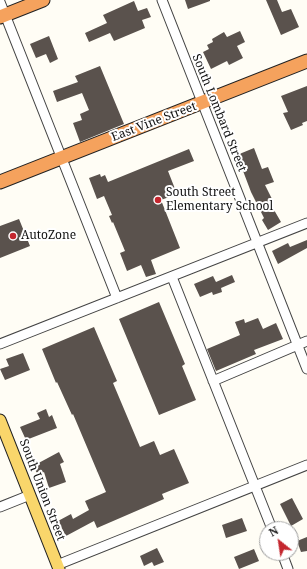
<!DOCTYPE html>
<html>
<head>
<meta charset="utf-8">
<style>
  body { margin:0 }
  #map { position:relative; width:307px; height:569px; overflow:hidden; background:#fffdf5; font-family:"Noto Serif",serif }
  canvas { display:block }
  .north { position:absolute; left:259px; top:521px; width:40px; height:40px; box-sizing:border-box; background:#fff; border:1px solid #a0a0a0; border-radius:50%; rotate:330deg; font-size:11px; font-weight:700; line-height:16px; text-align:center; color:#111 }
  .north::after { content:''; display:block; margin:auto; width:14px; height:18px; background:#c4262e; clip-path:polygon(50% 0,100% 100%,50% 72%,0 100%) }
</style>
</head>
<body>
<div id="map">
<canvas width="307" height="569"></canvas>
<div class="north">N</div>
</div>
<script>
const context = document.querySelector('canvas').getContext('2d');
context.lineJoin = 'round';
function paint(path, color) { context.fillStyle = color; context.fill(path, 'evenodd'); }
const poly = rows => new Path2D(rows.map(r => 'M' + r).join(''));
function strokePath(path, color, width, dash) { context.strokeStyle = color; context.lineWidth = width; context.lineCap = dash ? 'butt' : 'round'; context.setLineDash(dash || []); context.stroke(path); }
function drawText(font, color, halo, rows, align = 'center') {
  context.font = font + ' "Noto Serif",serif'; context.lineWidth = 4; context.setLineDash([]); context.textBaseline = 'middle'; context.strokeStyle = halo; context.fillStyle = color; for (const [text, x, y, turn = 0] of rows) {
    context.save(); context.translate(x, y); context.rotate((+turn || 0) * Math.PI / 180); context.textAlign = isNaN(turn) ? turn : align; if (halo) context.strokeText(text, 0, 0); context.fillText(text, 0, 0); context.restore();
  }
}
paint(poly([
  [185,0,210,0,210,1,188,9],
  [266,0,277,0,282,12,291,9,299,27,281,35],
  [134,1,138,11,147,8,151,17,142,20,145,28,114,41,110,33,89,42,85,33,107,23,103,15],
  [240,31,245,42,237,46,243,58,229,65,227,61,211,69,203,52,209,49,207,45,213,42,212,39,224,32,227,37],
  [49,36,58,59,50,63,46,54,36,58,30,44],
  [100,66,124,124,80,142,73,123,82,120,80,114,89,110,82,93,57,102,53,91,78,82,75,76],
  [307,86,307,121,302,123,303,125,291,130,283,113,288,112,281,96],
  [254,148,262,169,268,167,274,182,265,185,273,201,270,203,281,222,268,230,262,220,264,218,251,192,237,155],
  [189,149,194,161,168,171,177,194,161,200,180,248,151,260,156,274,146,277,141,265,127,271,120,253,125,251,113,222,112,223,109,216,112,215,104,196,97,199,89,178,100,174,101,177,105,175,108,182],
  [19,219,30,246,0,258,0,226],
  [307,240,307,248,278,264,272,251,288,243,290,247],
  [232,275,235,282,221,288,222,292,213,295,212,292,200,297,194,284,213,276,216,282],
  [159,302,185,364,182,366,196,400,159,415,119,319],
  [258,318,263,329,276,323,283,339,254,350,256,354,216,371,207,349,240,335,235,322,244,319,245,323],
  [94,327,117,381,113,383,140,447,154,441,160,455,174,449,189,483,162,494,164,499,97,528,94,521,66,536,58,521,71,514,73,519,89,510,85,501,106,492,73,414,72,415,57,382,56,383,42,349],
  [23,353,30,370,5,380,0,369,9,366,6,359],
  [46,409,49,417,52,415,57,428,26,440,20,427,40,419,37,413],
  [59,452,64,462,60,464,66,482,49,488,44,472,38,475,33,466],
  [292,498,303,519,291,526,280,504],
  [242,518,247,531,226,538,222,525],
  [307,537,307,551,301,552,297,541],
  [157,548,164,562,154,566,152,562,144,566,140,556],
  [254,549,259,561,239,569,234,557]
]), '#5a524d');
const minor = poly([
  [162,0,307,369],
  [0,2,117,298],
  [172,277,272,529],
  [0,344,307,223],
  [213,381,307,341],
  [0,507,30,495],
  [282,553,288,569],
  [57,565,307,465]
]);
const major = poly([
  [0,420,59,569]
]);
const highway = poly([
  [0,17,43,0],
  [0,182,307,61]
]);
strokePath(minor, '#444', 11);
strokePath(major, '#222', 13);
strokePath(highway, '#222', 15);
strokePath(minor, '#fff', 9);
strokePath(major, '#f9d66b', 11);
strokePath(highway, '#f5a25d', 13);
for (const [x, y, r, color] of [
  [158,200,4,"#c4262e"],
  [13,236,4,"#c4262e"]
]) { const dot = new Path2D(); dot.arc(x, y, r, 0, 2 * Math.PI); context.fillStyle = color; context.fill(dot); strokePath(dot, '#fff', 1.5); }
drawText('12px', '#111', '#fff', [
  ["South Lombard Street",219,113,68],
  ["East Vine Street",154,122,-21],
  ["South Union Street",42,490,69]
]);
drawText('12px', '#111', '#fff', [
  ["South Street",166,193],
  ["Elementary School",166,207],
  ["AutoZone",21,236]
], 'left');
</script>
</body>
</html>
